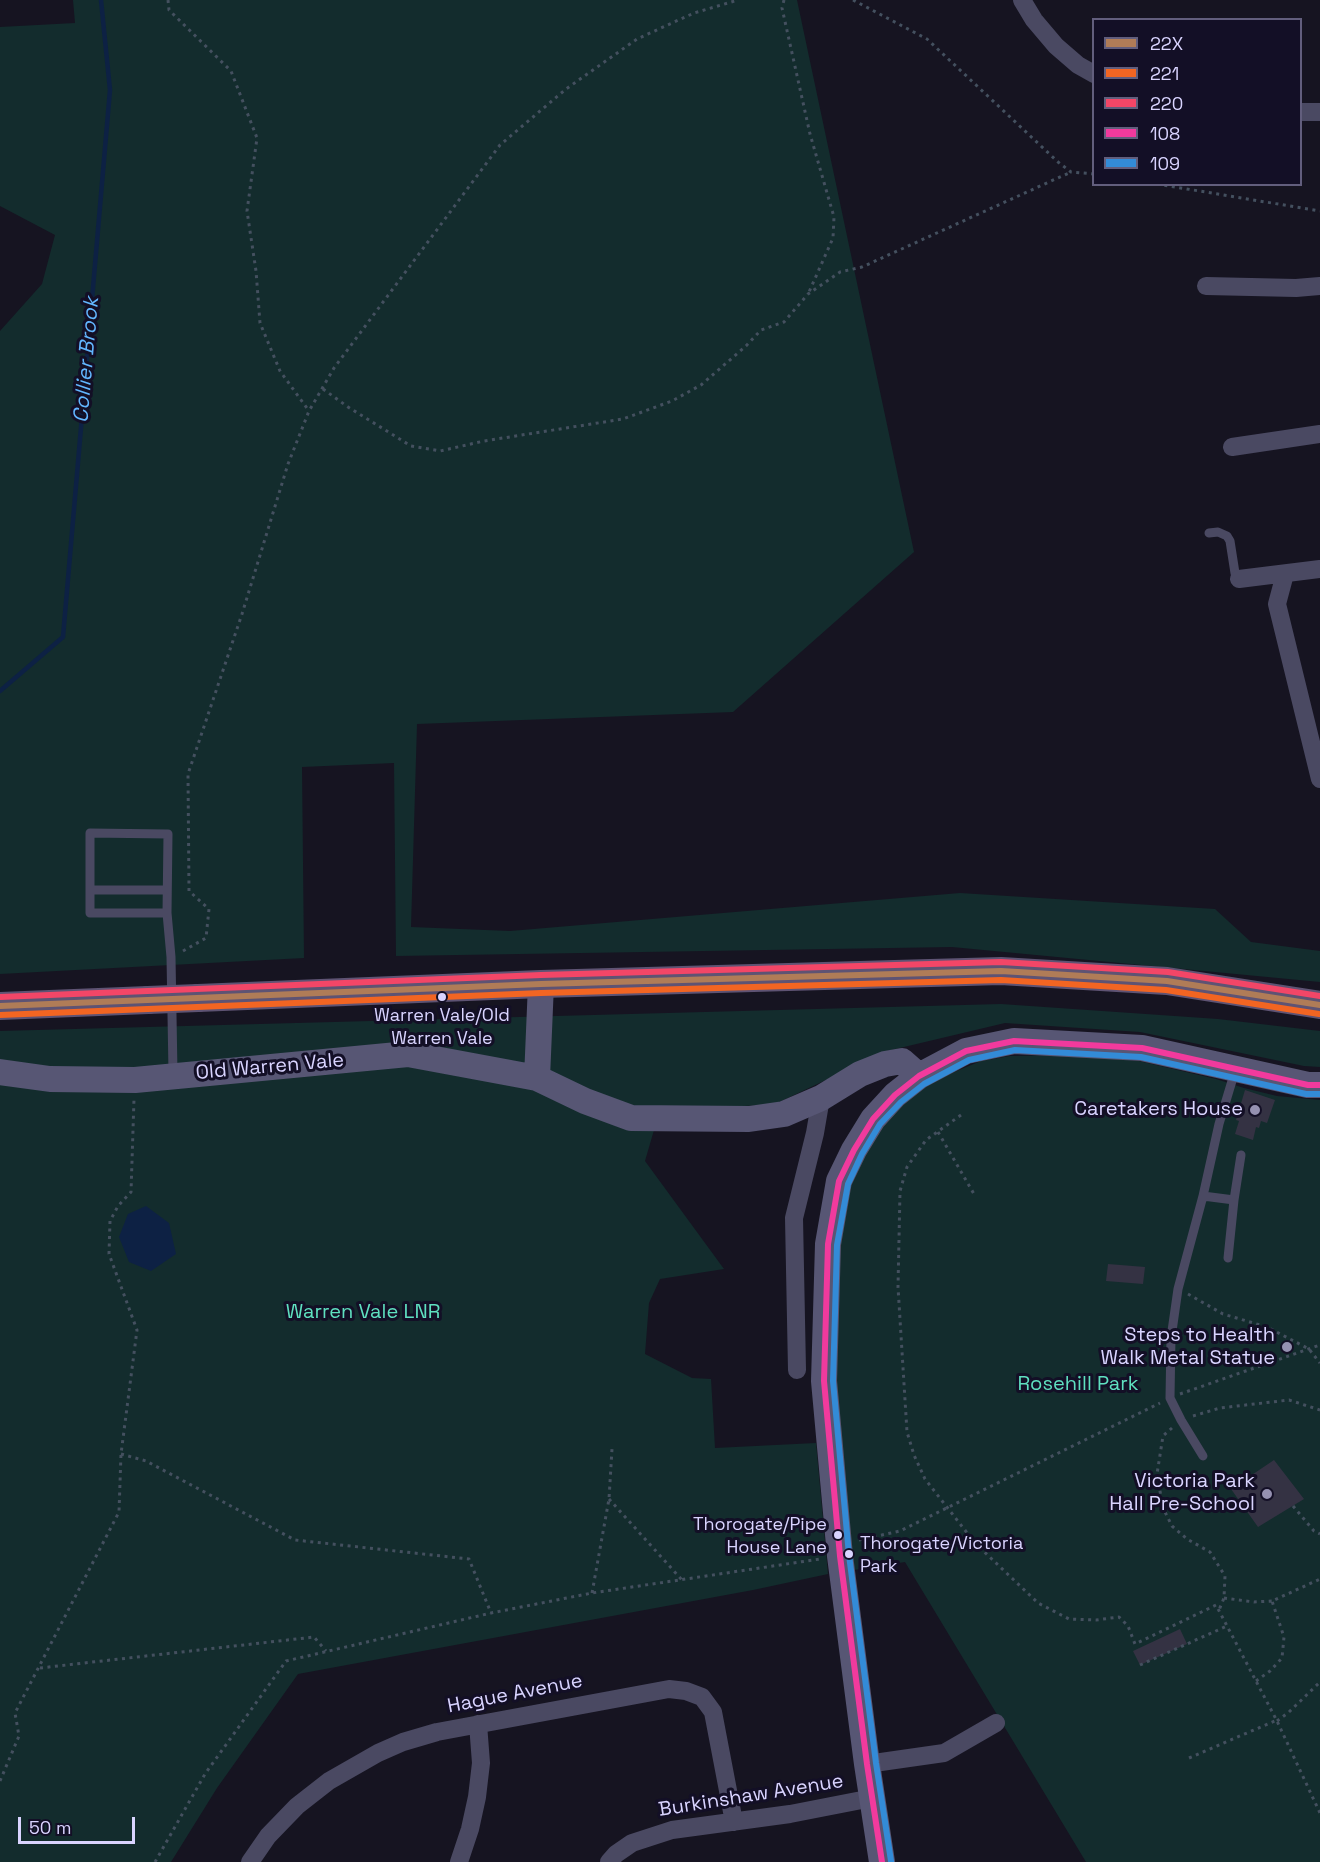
<!DOCTYPE html>
<html>
<head>
<meta charset="utf-8">
<style>
  body { margin:0 }
  #map { position:relative; width:1320px; height:1862px; overflow:hidden; background:#161421; font-family:"Space Grotesk",sans-serif }
  canvas { display:block }
  .legend { position:absolute; left:1092px; top:18px; width:210px; height:168px; box-sizing:border-box; background:#130f26; border:2px solid #625e7d; margin:0; padding:8px 10px; list-style:none; font-size:18px; color:#d9d4ff }
  .legend li { display:flex; align-items:center; gap:12px; height:30px }
  .legend b { width:30px; border:2px solid #625e7d }
  .scale { position:absolute; left:18px; top:1817px; width:117px; height:27px; box-sizing:border-box; border:3px solid #d9d4ff; border-top:0; padding-left:8px; font-size:18px; line-height:21px; white-space:nowrap; color:#d9d4ff; -webkit-text-stroke:4px #130f26; paint-order:stroke }
</style>
</head>
<body>
<div id="map">
<canvas width="1320" height="1862"></canvas>
<ul class="legend">
<li><b style="height:8px;background:#b07c57"></b>22X</li>
<li><b style="height:8px;background:#f26522"></b>221</li>
<li><b style="height:8px;background:#f34667"></b>220</li>
<li><b style="height:8px;background:#f13a9d"></b>108</li>
<li><b style="height:8px;background:#338bd7"></b>109</li>
</ul>
<div class="scale">50 m</div>
</div>
<script>
const context = document.querySelector('canvas').getContext('2d');
context.lineJoin = 'round';
function paint(path, color) { context.fillStyle = color; context.fill(path, 'evenodd'); }
const poly = rows => new Path2D(rows.map(r => 'M' + r).join(''));
function strokePath(path, color, width, dash) { context.strokeStyle = color; context.lineWidth = width; context.lineCap = dash ? 'butt' : 'round'; context.setLineDash(dash || []); context.stroke(path); }
function drawText(font, color, halo, rows, align = 'center') {
  context.font = font + ' "Space Grotesk",sans-serif'; context.lineWidth = 6; context.setLineDash([]); context.textBaseline = 'middle'; context.strokeStyle = halo; context.fillStyle = color; for (const [text, x, y, turn = 0] of rows) {
    context.save(); context.translate(x, y); context.rotate((+turn || 0) * Math.PI / 180); context.textAlign = isNaN(turn) ? turn : align; if (halo) context.strokeText(text, 0, 0); context.fillText(text, 0, 0); context.restore();
  }
}
paint(poly([
  [73,0,797,0,914,552,733,712,417,724,411,927,510,931,960,893,1215,909,1251,942,1320,951,1320,982,952,947,396,956,394,763,302,767,304,958,0,974,0,331,42,284,55,235,0,206,0,27,75,23],
  [1001,1004,1218,1019,1320,1031,1320,1067,1304,1066,1140,1032,1005,1023,887,1051,773,1105,654,1109,654,1130,645,1161,724,1269,660,1279,649,1303,645,1354,692,1378,711,1379,715,1448,816,1443,828,1574,753,1590,298,1674,217,1788,171,1862,0,1862,0,1031],
  [1068,1055,1139,1061,1216,1079,1244,1088,1277,1096,1320,1100,1320,1862,1086,1862,905,1562,854,1570,834,1384,838,1238,845,1186,879,1128,925,1084,981,1061,1010,1056]
]), '#132c2d');
paint(poly([
  [146,1206,169,1223,176,1254,151,1271,129,1262,119,1237,128,1214]
]), '#0d2144');
strokePath(poly([
  [0,691,63,637,110,90,101,0]
]), '#0d2144', 4.5);
paint(poly([
  [1245,1090,1275,1100,1267,1123,1261,1121,1259,1128,1256,1127,1253,1140,1235,1134,1239,1121,1236,1120],
  [1108,1264,1145,1267,1143,1284,1106,1281],
  [1274,1460,1304,1499,1258,1527,1231,1489],
  [1180,1629,1187,1644,1140,1665,1133,1651]
]), '#343243');
strokePath(poly([
  [168,0,169,10,231,71,257,138,247,211,256,271,260,323,280,371,309,411],
  [784,0,782,8,810,134,834,217,833,238,809,292],
  [853,0,927,39,1058,162,1071,172,1094,174],
  [1157,184,1320,211],
  [323,389,348,407,411,446,440,451,484,441,623,419,672,401,701,385,746,346,761,330,784,322,808,294,840,272,862,267,1071,172],
  [183,951,206,938,209,909,189,891,188,774,242,614,288,464,309,411,334,368,500,145,566,89,637,39,694,13,738,0],
  [961,1115,926,1140,907,1167,900,1191,898,1287,907,1432,914,1455,925,1479,975,1543,1038,1603,1069,1619,1096,1620,1119,1617,1128,1626,1135,1644,1216,1605,1277,1721,1320,1813],
  [938,1132,974,1194],
  [1188,1294,1223,1314,1267,1327,1309,1349,1320,1363],
  [1180,1394,1320,1345],
  [1193,1416,1220,1408,1289,1400,1320,1410],
  [1172,1428,1163,1436,1157,1474,1163,1508,1172,1526,1187,1539,1210,1552,1225,1576,1224,1598,1219,1610],
  [121,1454,146,1461,295,1540,469,1559,491,1613],
  [609,1499,682,1580],
  [1293,1506,1314,1531,1320,1534],
  [859,1540,900,1531,1160,1403],
  [592,1593,609,1499,612,1449],
  [1224,1598,1254,1602,1272,1601],
  [1140,1665,1227,1626],
  [40,1668,314,1637,326,1651],
  [1256,1681,1270,1671,1282,1658,1284,1637,1272,1601,1320,1579],
  [1277,1721,1289,1712,1320,1682],
  [1189,1758,1277,1720],
  [0,1781,19,1736,15,1713,119,1512,121,1454,137,1330,109,1254,110,1221,118,1206,131,1192,134,1099],
  [155,1862,205,1774,286,1661,491,1613,592,1593,820,1559]
]), '#44505f', 3, [3, 4.5]);
strokePath(poly([
  [1209,533,1218,532,1227,536,1230,541,1235,573,1239,579],
  [90,890,90,833,168,834,167,913,90,913,90,890,167,890],
  [167,913,171,957,173,1073],
  [1203,1196,1178,1289,1171,1338,1170,1398,1181,1420,1203,1456],
  [1234,1200,1241,1155],
  [1228,1258,1234,1200,1203,1196,1219,1124,1235,1071]
]), '#4a4962', 9);
strokePath(poly([
  [1022,0,1034,20,1056,46,1078,65,1094,74],
  [1300,112,1320,112],
  [1206,286,1296,288,1320,286],
  [1232,447,1320,434],
  [1285,574,1277,604,1320,779],
  [1239,579,1320,569],
  [797,1370,794,1218,815,1133,821,1098],
  [867,1764,944,1753,996,1723],
  [250,1862,268,1836,297,1806,329,1781,378,1753,403,1742,437,1732,669,1689,686,1691,702,1697,713,1712,734,1822],
  [459,1862,470,1829,477,1797,481,1763,478,1724],
  [609,1862,616,1854,632,1843,672,1830,790,1814,872,1798]
]), '#4a4962', 18);
strokePath(poly([
  [0,1072,50,1079,135,1080,408,1054,537,1078,585,1101,631,1118,749,1119,784,1114,821,1098,860,1074,885,1064,902,1061,919,1076],
  [537,1078,541,984],
  [882,1862,867,1764,840,1556,824,1381,828,1244,839,1181,854,1150,873,1119,895,1095,919,1076,966,1051,1014,1041,1142,1048,1308,1085,1320,1085]
]), '#575674', 26);
strokePath(poly([
  [198,998,541,984,1001,971,1167,981,1320,1005],
  [0,1006,148,1000]
]), '#5e5373', 28);
strokePath(poly([
  [148,1000,198,998]
]), '#5e5373', 28);
strokePath(poly([
  [0,1006,541,984,1001,971,1167,981,1320,1005]
]), '#b07c57', 6);
strokePath(poly([
  [0,1015,541,993,1001,980,1166,990,1319,1014]
]), '#f26522', 6);
strokePath(poly([
  [0,997,541,975,1001,962,1168,972,1320,996]
]), '#f34667', 6);
strokePath(poly([
  [882,1862,867,1764,840,1556,824,1381,828,1244,839,1181,854,1150,873,1119,895,1095,919,1076,966,1051,1014,1041,1142,1048,1308,1085,1320,1085]
]), '#f13a9d', 6);
strokePath(poly([
  [891,1861,876,1763,849,1555,833,1381,837,1245,848,1184,862,1154,880,1124,901,1102,924,1084,969,1060,1015,1050,1141,1057,1306,1094,1320,1094]
]), '#338bd7', 6);
for (const [x, y, r, color] of [
  [442,997,5,"#d9d4ff"],
  [1255,1110,6,"#9591b1"],
  [1287,1347,6,"#9591b1"],
  [1267,1494,6,"#9591b1"],
  [838,1535,5,"#d9d4ff"],
  [849,1554,5,"#d9d4ff"]
]) { const dot = new Path2D(); dot.arc(x, y, r, 0, 2 * Math.PI); context.fillStyle = color; context.fill(dot); strokePath(dot, '#130f26', 2); }
drawText('18px', '#d9d4ff', '#130f26', [
  ["Warren Vale/Old",442,1016],
  ["Warren Vale",442,1039],
  ["Thorogate/Pipe",827,1525,"right"],
  ["House Lane",827,1548,"right"],
  ["Thorogate/Victoria",860,1544,"left"],
  ["Park",860,1567,"left"]
]);
drawText('20px', '#d9d4ff', '#130f26', [
  ["Old Warren Vale",270,1067,-5],
  ["Hague Avenue",515,1694,-11],
  ["Burkinshaw Avenue",751,1796,-9]
]);
drawText('20px', '#d9d4ff', '#130f26', [
  ["Caretakers House",1243,1110],
  ["Steps to Health",1275,1336],
  ["Walk Metal Statue",1275,1359],
  ["Victoria Park",1255,1482],
  ["Hall Pre-School",1255,1505]
], 'right');
drawText('20px', '#5fe0c0', '#130f26', [
  ["Warren Vale LNR",363,1313],
  ["Rosehill Park",1078,1385]
]);
drawText('italic 21px', '#62b6ff', '#130f26', [
  ["Collier Brook",87,360,-85]
]);
</script>
</body>
</html>
